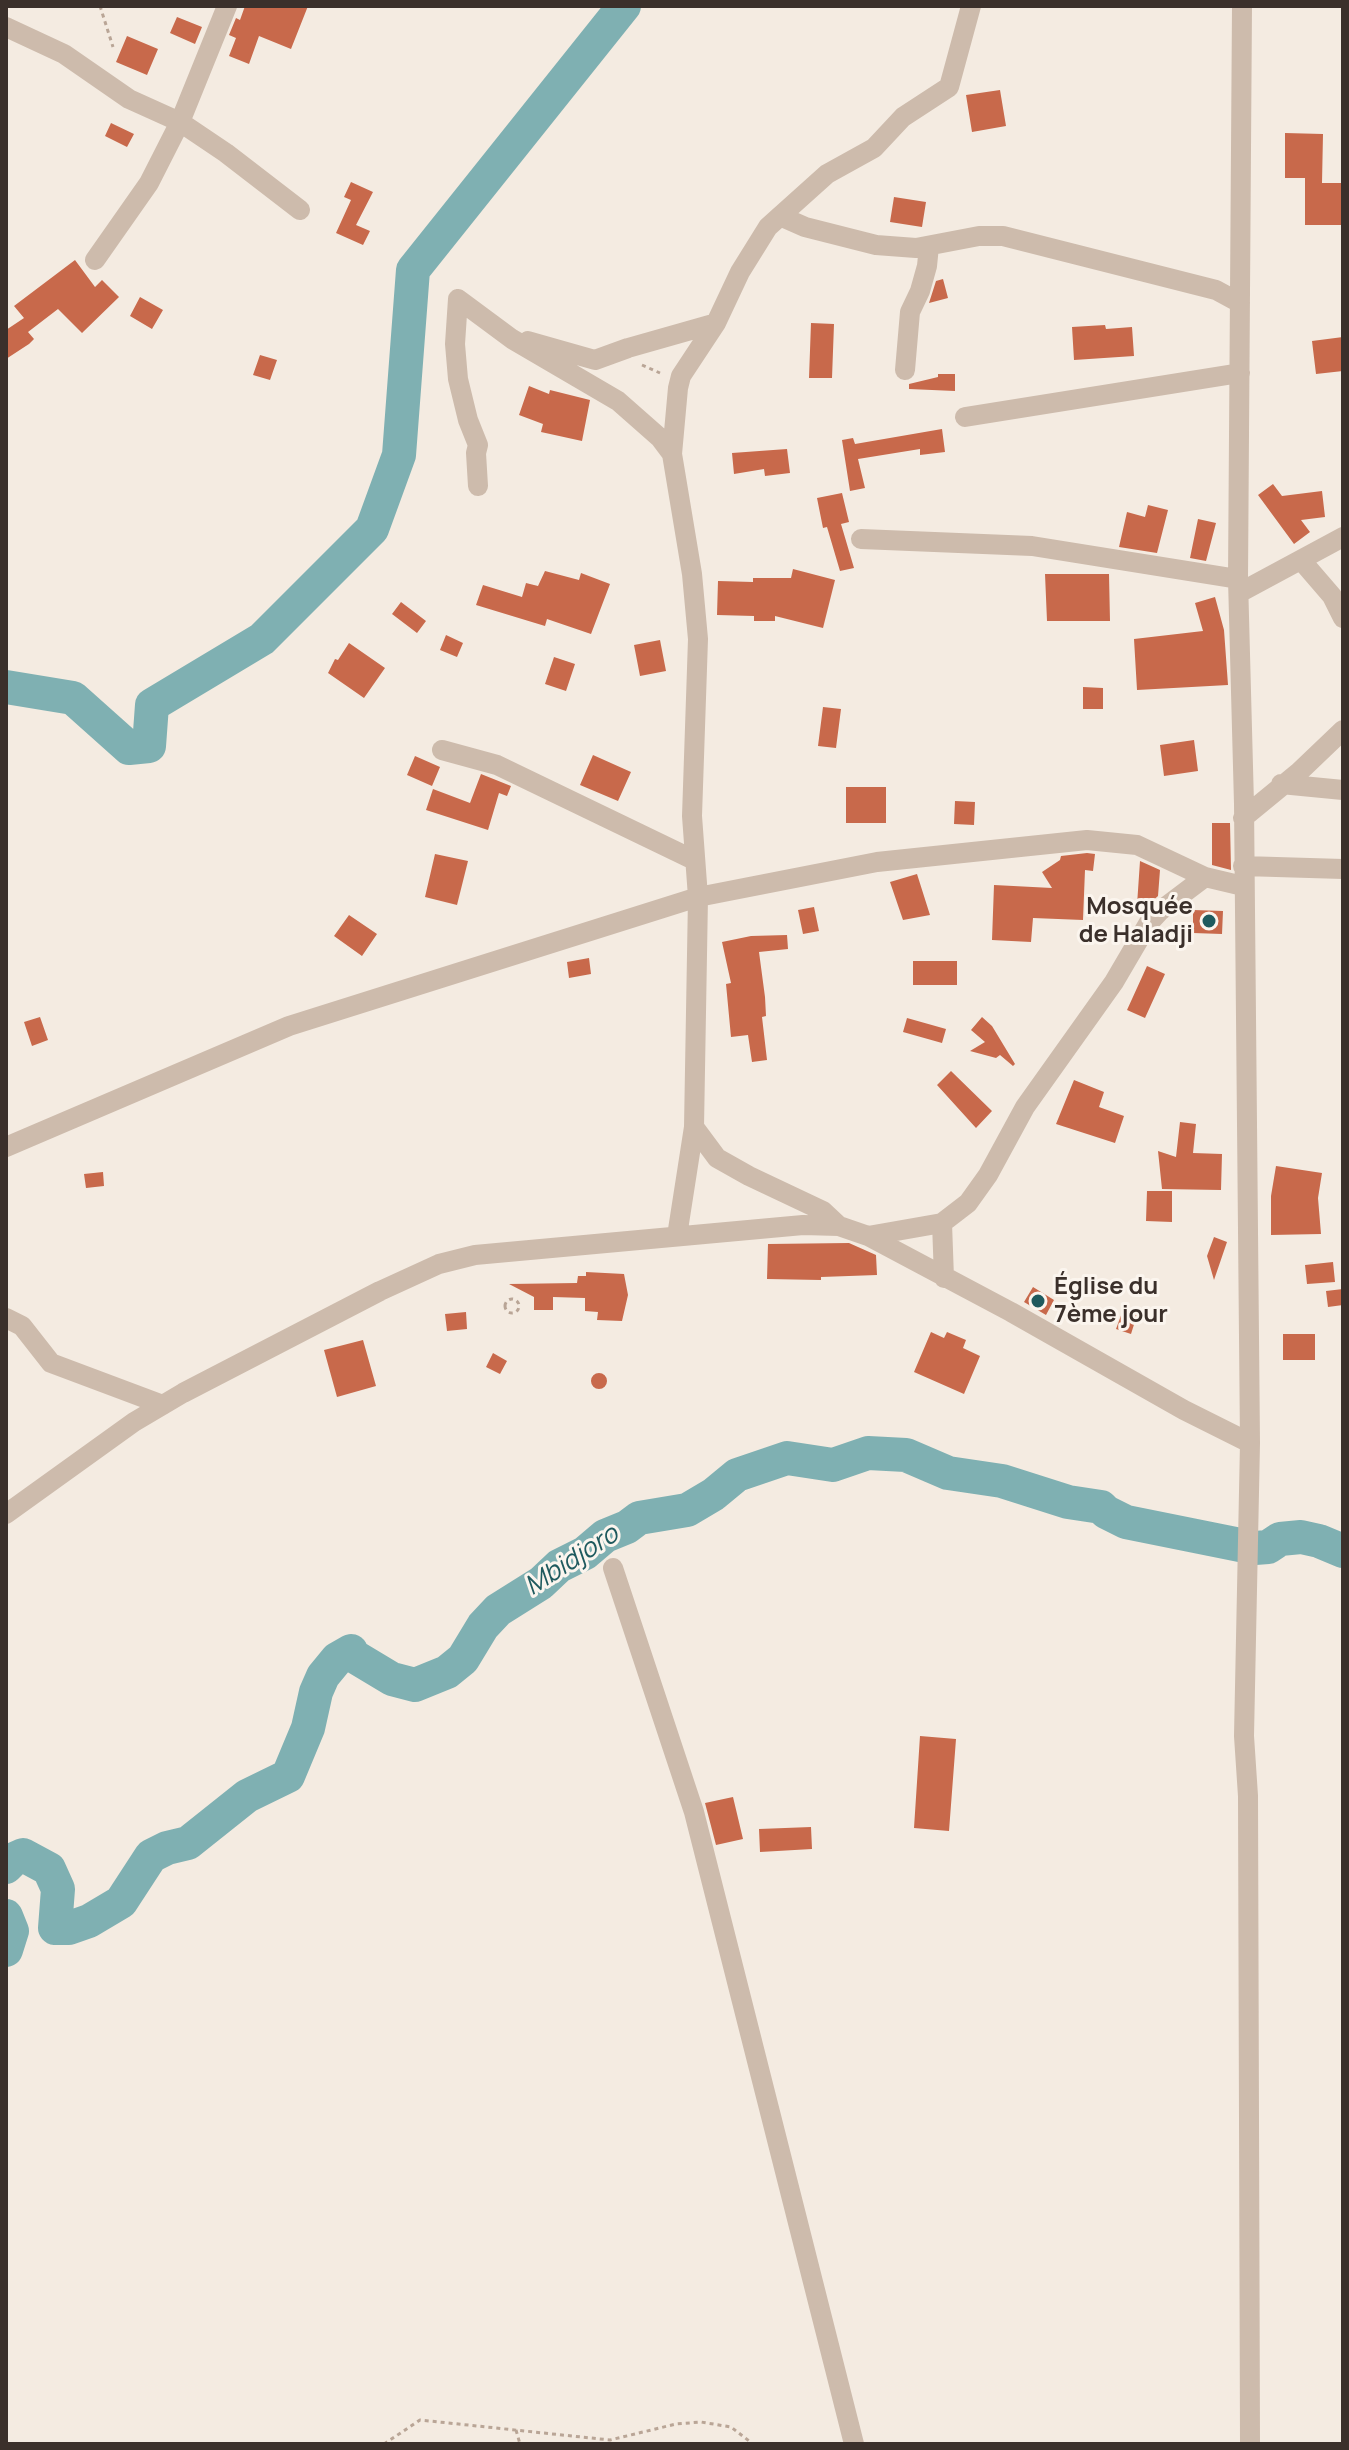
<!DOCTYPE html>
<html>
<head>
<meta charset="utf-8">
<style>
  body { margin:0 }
  #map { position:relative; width:1349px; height:2450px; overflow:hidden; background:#f4ebe1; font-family:Manrope,sans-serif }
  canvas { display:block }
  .frame { position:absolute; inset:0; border:8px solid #3b302b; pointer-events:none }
</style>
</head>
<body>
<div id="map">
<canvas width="1349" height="2450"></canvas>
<div class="frame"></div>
</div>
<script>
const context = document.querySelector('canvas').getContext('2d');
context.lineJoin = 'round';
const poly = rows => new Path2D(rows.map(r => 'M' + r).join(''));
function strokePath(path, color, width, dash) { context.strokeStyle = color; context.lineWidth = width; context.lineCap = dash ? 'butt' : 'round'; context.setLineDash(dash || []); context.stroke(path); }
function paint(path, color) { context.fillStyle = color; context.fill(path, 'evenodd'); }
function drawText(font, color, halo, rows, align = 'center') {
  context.font = font + ' Manrope,sans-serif'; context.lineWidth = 6; context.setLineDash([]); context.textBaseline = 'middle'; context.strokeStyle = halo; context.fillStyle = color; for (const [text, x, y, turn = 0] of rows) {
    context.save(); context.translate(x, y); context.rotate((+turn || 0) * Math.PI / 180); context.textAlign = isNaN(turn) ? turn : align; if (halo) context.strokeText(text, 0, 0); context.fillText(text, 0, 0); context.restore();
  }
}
strokePath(poly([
  [6,687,73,698,129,748,149,746,152,705,262,639,372,529,399,455,413,270,624,6],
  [6,1867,14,1859,23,1855,49,1869,58,1889,55,1928,69,1928,89,1921,121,1902,151,1856,167,1848,188,1843,247,1796,288,1776,308,1728,316,1692,323,1676,337,1659,351,1651,352,1655,392,1679,415,1685,447,1672,463,1659,483,1626,498,1610,541,1583,559,1566,585,1553,605,1536,627,1527,639,1518,687,1510,714,1494,737,1475,787,1458,833,1465,868,1453,906,1455,948,1473,1002,1481,1068,1502,1101,1507,1106,1512,1126,1522,1255,1548,1268,1547,1280,1539,1301,1537,1319,1541,1343,1551],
  [6,1916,12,1931,6,1950]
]), '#7fb0b2', 34);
paint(poly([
  [245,6,308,6,291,49,259,36,249,64,229,56,236,38,229,35,236,18,240,20],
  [177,17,202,27,195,44,170,33],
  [127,36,158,49,147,75,116,62],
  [1000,90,1006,126,972,132,966,95],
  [111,123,134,134,127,147,105,136],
  [1285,133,1323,134,1322,183,1343,183,1343,225,1305,225,1305,178,1285,178],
  [351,182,373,192,356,225,370,231,363,245,336,233,351,200,344,197],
  [894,197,926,202,922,227,890,222],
  [75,260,95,287,102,280,119,297,82,333,58,309,28,332,34,339,29,344,6,359,6,330,24,318,14,306],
  [943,279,948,298,929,303,936,281],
  [140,297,163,310,152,329,130,316],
  [811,323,834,324,832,378,809,378],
  [1105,325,1106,329,1132,327,1134,356,1074,360,1072,327],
  [1343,337,1343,371,1316,374,1312,341],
  [260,355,277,360,270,380,253,375],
  [938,374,955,374,955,391,909,389,909,384,938,377],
  [529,386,549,394,550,390,590,400,582,441,541,432,543,424,519,415],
  [942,429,945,452,920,455,920,449,858,459,865,488,850,491,842,440,853,438,855,444],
  [787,449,790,473,765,476,764,469,734,474,732,453],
  [1273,484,1282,496,1322,491,1325,517,1301,520,1310,532,1294,544,1258,495],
  [842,493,849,522,841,524,854,568,840,571,827,527,823,528,817,498],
  [1148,505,1168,510,1157,553,1119,547,1127,512,1145,517],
  [1198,519,1216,523,1206,561,1190,558],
  [793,569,835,580,823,628,775,616,775,621,754,621,754,616,717,615,718,581,753,582,753,578,791,578],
  [545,571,579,580,581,573,610,584,591,634,547,619,545,626,476,605,483,585,522,597,526,583,538,586],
  [1045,574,1109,574,1110,621,1047,621],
  [1215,597,1224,630,1228,685,1137,690,1134,639,1203,631,1195,603],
  [401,602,426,621,417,633,392,614],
  [446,635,463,643,457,657,440,650],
  [660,640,666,671,640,676,634,645],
  [349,643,385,668,364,698,328,673,335,659,338,660],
  [554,657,575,664,566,691,545,684],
  [1083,687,1103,688,1103,709,1083,709],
  [823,707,841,709,836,748,818,746],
  [1194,740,1198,771,1164,776,1160,745],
  [593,755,631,772,618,801,580,785],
  [415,756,440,767,432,786,407,775],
  [481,774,511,786,507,796,499,793,488,830,426,810,433,789,470,803],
  [846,787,886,787,886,823,846,823],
  [955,801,975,802,974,825,954,824],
  [1212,823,1230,823,1231,870,1212,865],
  [1087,853,1095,854,1093,871,1085,870,1083,920,1033,918,1031,942,992,940,994,885,1052,888,1042,872,1060,860,1061,856],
  [435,854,468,861,457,905,425,897],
  [1140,861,1160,870,1158,896,1147,906,1137,905],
  [917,874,930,915,903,920,890,882],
  [814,907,819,931,803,934,798,910],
  [1193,910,1223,911,1222,934,1193,933],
  [349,915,377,934,362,956,334,936],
  [787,935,788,949,759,952,765,997,766,1016,762,1017,767,1060,752,1062,748,1035,731,1037,726,984,731,983,722,942,751,936],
  [589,958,591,974,569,978,567,962],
  [913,961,957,961,957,985,913,985],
  [1147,966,1165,974,1145,1018,1127,1010],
  [40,1017,48,1040,32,1046,24,1022],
  [982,1017,992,1026,1015,1064,1013,1066,1000,1055,996,1058,970,1051,985,1042,971,1030],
  [907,1018,946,1029,942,1043,903,1032],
  [951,1071,992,1111,976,1128,937,1085],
  [1074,1080,1104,1092,1099,1107,1124,1116,1115,1143,1056,1124],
  [1180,1122,1196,1124,1193,1153,1222,1154,1221,1190,1162,1189,1158,1151,1176,1157],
  [1276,1166,1322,1173,1318,1198,1321,1234,1271,1235,1271,1196],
  [103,1172,104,1186,86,1188,84,1174],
  [1147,1191,1172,1191,1172,1222,1146,1221],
  [1214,1237,1227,1242,1214,1280,1207,1256],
  [849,1243,876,1255,877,1275,821,1277,821,1280,767,1279,768,1244],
  [1333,1262,1335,1282,1307,1284,1305,1265],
  [586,1272,624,1274,628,1295,622,1321,597,1320,598,1312,585,1311,585,1298,553,1297,553,1310,534,1310,534,1297,509,1284,577,1283,578,1276,586,1276],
  [1033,1287,1054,1300,1046,1315,1024,1302],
  [1343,1289,1343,1305,1328,1307,1326,1291],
  [1123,1310,1137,1315,1131,1334,1116,1329],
  [466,1312,467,1329,447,1331,445,1314],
  [931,1332,944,1338,947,1332,966,1340,963,1348,980,1356,964,1394,914,1372],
  [1283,1334,1315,1334,1315,1360,1283,1360],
  [363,1340,376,1386,337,1397,324,1350],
  [493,1353,507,1361,500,1374,486,1367],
  '591 1381a8 8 0 1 1 16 0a8 8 0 1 1-16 0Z',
  [920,1736,956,1739,949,1831,914,1828],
  [733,1797,743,1839,716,1845,705,1803],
  [811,1827,812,1849,760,1852,759,1829]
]), '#c8694b');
strokePath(poly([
  [100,6,113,47],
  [642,365,660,373],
  '505 1306a7 7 0 1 1 14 0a7 7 0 1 1-14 0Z',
  [516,2430,520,2444],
  [384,2444,420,2420,610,2440,676,2424,701,2422,731,2427,753,2444]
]), '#b9a596', 3, [4, 4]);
strokePath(poly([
  [1242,6,1238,579,1244,804,1250,1443,1244,1736,1248,1796,1250,2444],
  [6,27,64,54,129,99,180,122,226,153,300,210],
  [780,216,805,227,876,245,916,248,979,236,1003,236,1216,290,1240,303],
  [95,260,149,183,180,122,227,6],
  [458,299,512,339,618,401,660,438,672,454],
  [458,299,455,344,458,379,468,420,478,445,476,453,478,486],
  [528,341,595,360,628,348,716,323],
  [905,370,910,312,920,291,927,266,929,246],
  [965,417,1240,373],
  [861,539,1032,546,1238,579],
  [1301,560,1332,596,1343,618],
  [1239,593,1343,537],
  [442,750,497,765,694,860],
  [1281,784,1343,790],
  [1243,818,1299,772,1343,730],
  [1243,866,1343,869],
  [694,1127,717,1158,749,1176,823,1211,839,1226],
  [6,1147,289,1026,698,897,877,862,1087,840,1137,845,1205,877,1243,886],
  [942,1223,944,1278],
  [677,1236,694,1127,698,897,692,816,698,639,692,574,672,454,678,388,681,376,716,323,740,272,768,227,827,174,874,148,903,117,949,87,971,6],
  [868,1236,942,1223,968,1203,988,1175,1025,1107,1114,982,1148,924,1160,911,1205,877],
  [6,1318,22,1326,51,1363,163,1405],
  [6,1514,134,1422,183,1393,380,1291,439,1264,475,1255,803,1225,839,1226,868,1236,1011,1312,1184,1410,1250,1443],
  [613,1568,694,1812,854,2444]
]), '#cdbbac', 20);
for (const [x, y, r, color] of [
  [1209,921,8,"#1f5a5e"],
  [1038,1301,8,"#1f5a5e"]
]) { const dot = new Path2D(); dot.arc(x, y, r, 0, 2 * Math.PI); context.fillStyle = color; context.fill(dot); strokePath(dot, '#fbf5ee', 3); }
drawText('bold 24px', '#3b302b', '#fbf5ee', [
  ["Mosquée",1193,907],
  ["de Haladji",1193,935],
  ["Église du",1054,1287,"left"],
  ["7ème jour",1054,1315,"left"]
], 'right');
drawText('italic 26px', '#1f5a5e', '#fbf5ee', [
  ["Mbidjoro",572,1561,-33]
]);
</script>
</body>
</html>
